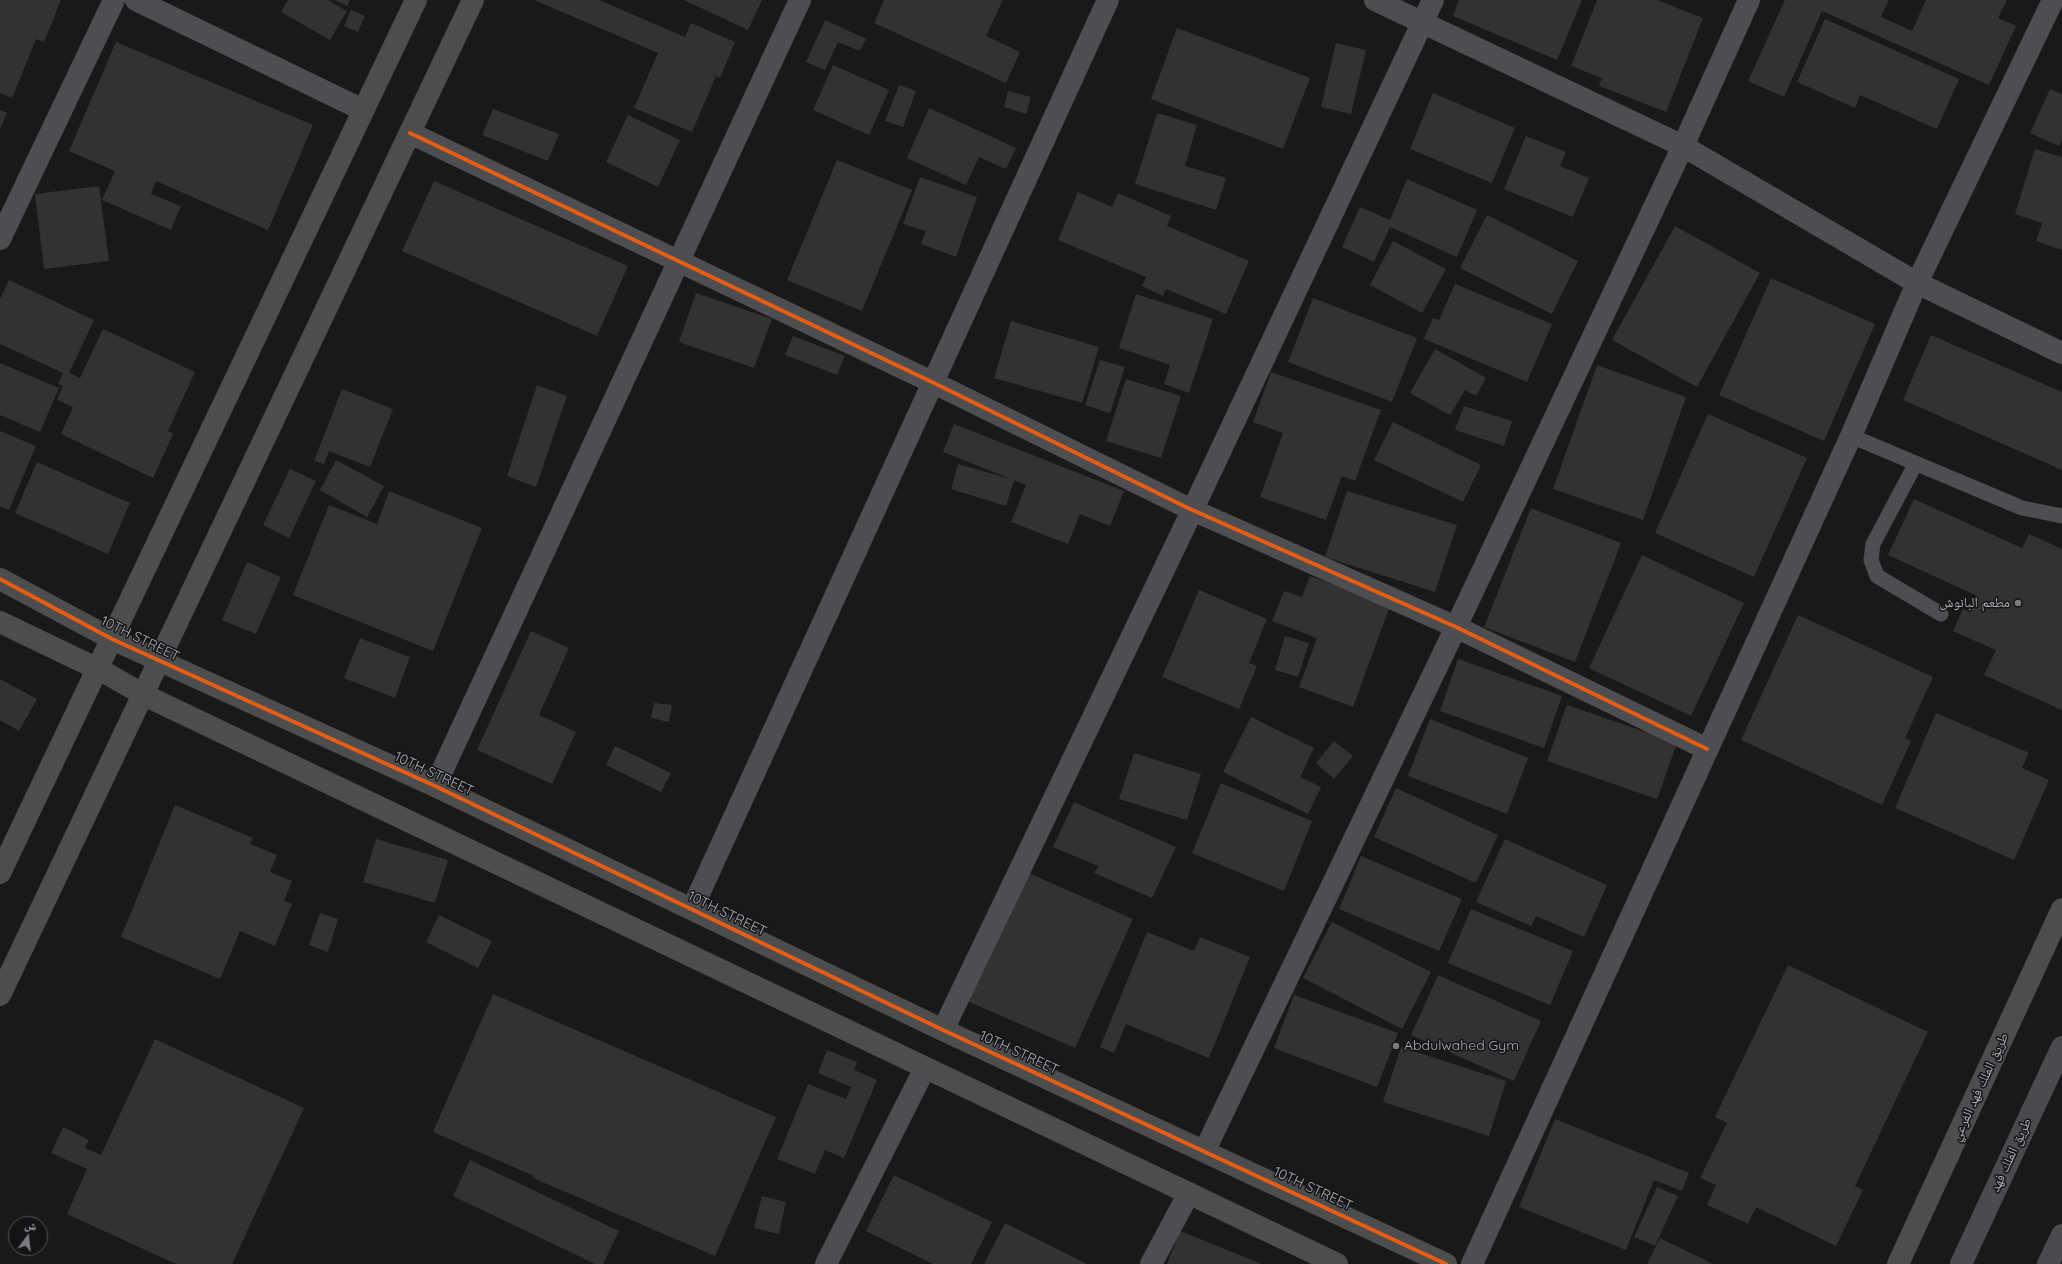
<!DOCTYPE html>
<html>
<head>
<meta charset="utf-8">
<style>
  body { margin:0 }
  #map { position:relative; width:2062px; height:1264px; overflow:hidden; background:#191919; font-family:Quicksand,"Noto Naskh Arabic",sans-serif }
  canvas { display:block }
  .north { position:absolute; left:8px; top:1216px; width:40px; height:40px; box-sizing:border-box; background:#131315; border:1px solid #505256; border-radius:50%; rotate:15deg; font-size:11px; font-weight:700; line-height:16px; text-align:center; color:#abb0b8 }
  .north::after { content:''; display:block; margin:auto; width:14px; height:18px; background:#787b80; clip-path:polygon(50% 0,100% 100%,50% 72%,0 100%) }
</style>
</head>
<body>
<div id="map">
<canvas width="2062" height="1264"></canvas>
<div class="north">ش</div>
</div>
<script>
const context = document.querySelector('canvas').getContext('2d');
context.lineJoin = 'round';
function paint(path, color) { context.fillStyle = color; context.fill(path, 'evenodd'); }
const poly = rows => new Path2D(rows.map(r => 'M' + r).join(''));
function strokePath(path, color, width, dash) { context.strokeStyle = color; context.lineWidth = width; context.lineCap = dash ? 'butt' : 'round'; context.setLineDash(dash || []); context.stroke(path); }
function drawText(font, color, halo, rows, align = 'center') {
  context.font = font + ' Quicksand,"Noto Naskh Arabic",sans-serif'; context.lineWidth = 3; context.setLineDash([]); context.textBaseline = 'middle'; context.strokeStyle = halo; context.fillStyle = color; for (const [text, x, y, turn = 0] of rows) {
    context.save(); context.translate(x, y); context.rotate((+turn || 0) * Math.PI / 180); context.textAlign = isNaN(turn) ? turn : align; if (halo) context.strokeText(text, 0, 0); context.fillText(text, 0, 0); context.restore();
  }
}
paint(poly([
  [0,0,61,0,44,42,36,39,12,98,0,93],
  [288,0,328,0,347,11,330,40,281,12],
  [335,0,350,0,347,6],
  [534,0,599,0,685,37,691,23,735,42,720,78,716,76,692,132,634,108,658,53],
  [684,0,762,0,748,30],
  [884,0,1003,0,986,36,1020,52,1006,83,874,23],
  [1459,0,1582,0,1557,60,1453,16],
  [1597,0,1657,0,1703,18,1666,112,1599,86,1602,78,1571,66],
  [1785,0,1889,0,1881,17,1912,31,1926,0,2007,0,1998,18,2016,26,1989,85,1822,11,1784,97,1748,81],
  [351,10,365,16,358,32,344,26],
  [1825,19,1959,79,1937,129,1860,95,1855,108,1797,82],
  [825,20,866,39,860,51,838,42,825,70,806,62],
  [1177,28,1310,78,1283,149,1151,99],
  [116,42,313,125,268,230,156,181,151,194,181,206,171,230,102,200,115,171,69,151],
  [1336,43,1366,50,1351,114,1321,107],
  [833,65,889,90,869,135,813,110],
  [899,85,916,91,903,127,885,121],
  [2050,89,2062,94,2062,140,2059,146,2030,133],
  [1008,91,1031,97,1026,114,1004,107],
  [1433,93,1515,128,1492,183,1410,149],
  [929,108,1016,148,1006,169,979,157,966,185,907,158],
  [493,109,559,134,548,161,482,135],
  [0,110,7,113,0,129],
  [1157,113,1197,125,1185,166,1226,178,1216,210,1135,184],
  [628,115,680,140,658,187,606,162],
  [1526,136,1566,152,1560,166,1589,178,1573,217,1504,189],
  [2035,149,2062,157,2062,250,2036,241,2042,223,2015,214],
  [837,160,912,190,862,311,787,280],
  [920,177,977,197,956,257,921,244,926,231,903,224],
  [1407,179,1477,210,1457,257,1390,227,1374,262,1342,247,1360,207,1390,220],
  [434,181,628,266,597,336,402,251],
  [99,186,109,261,44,269,35,194],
  [1078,192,1112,207,1118,193,1171,216,1167,226,1249,261,1226,314,1166,289,1163,296,1142,286,1146,277,1058,240],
  [1487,215,1578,261,1552,314,1460,268],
  [1675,226,1760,273,1697,387,1612,340],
  [1393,241,1446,269,1422,313,1370,285],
  [1771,278,1875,324,1824,441,1719,395],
  [9,280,94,320,69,373,80,378,103,329,195,372,168,431,173,434,153,478,61,434,73,407,57,400,63,386,58,384,63,373,0,344,0,299],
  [1455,284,1552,324,1527,382,1424,339,1433,318,1439,320],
  [696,293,772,319,754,368,679,342],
  [1136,294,1213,319,1189,393,1164,384,1170,365,1119,348],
  [1313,298,1417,338,1392,402,1288,362],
  [1011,321,1099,347,1082,403,994,378],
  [1931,335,2062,392,2062,470,1903,400],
  [793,336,845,356,837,375,785,355],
  [1435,349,1486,378,1476,396,1465,390,1450,415,1410,393],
  [1100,360,1125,367,1110,413,1085,405],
  [0,363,59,388,40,432,0,415],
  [1597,365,1686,397,1643,520,1553,489],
  [1271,372,1381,410,1355,481,1342,476,1326,520,1260,497,1283,433,1253,422],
  [1126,379,1181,396,1161,458,1106,441],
  [537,385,567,396,536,487,507,476],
  [342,389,393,409,370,467,329,451,324,464,314,461],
  [1464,406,1512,421,1504,446,1455,430],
  [1708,414,1807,458,1754,577,1655,533],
  [1393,422,1481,465,1463,502,1374,460],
  [954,424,1124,491,1110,526,1080,514,1068,544,1011,522,1026,485,943,452],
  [0,431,36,446,9,510,0,506],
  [336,460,384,486,367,517,320,490],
  [37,462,130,503,108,554,15,513],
  [958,464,1014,480,1006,506,951,489],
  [290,469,316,481,289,538,263,525],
  [389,491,482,528,433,651,293,595,329,505,377,524],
  [1347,491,1457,525,1435,592,1325,557],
  [1914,499,2022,548,2029,534,2062,549,2062,710,1984,675,1996,650,1953,631,1963,609,1969,612,1977,596,1888,555],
  [1531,508,1621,543,1575,662,1484,627],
  [1642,555,1744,603,1691,716,1589,668],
  [247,562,281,577,256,634,222,620],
  [1310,576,1390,606,1353,707,1299,687,1317,638,1272,621,1284,591,1302,597],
  [1199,590,1267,619,1249,663,1257,666,1239,709,1162,677],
  [1798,615,1933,677,1905,738,1911,741,1882,805,1741,740],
  [531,631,569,648,539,715,576,732,552,784,477,750],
  [1285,636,1309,643,1298,677,1275,670],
  [360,638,410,657,395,698,344,678],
  [1458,659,1562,696,1544,748,1440,711],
  [0,679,37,699,19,731,0,720],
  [654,703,672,705,669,722,651,718],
  [1567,705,1677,743,1657,799,1547,761],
  [1936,713,2029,753,2022,768,2049,780,2014,860,1895,808],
  [1251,717,1314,748,1300,777,1321,787,1308,814,1223,772],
  [1430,719,1528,758,1507,814,1408,776],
  [1334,741,1353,756,1334,779,1316,763],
  [615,746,671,773,661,792,606,765],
  [1134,753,1201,774,1187,820,1119,799],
  [1221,783,1312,821,1284,891,1192,853],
  [1396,788,1498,835,1476,883,1374,837],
  [1074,802,1176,847,1152,898,1094,873,1098,866,1053,847],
  [175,805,253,838,250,844,277,855,270,872,292,881,284,901,292,904,275,946,240,931,220,979,121,937],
  [376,839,448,860,435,903,363,882],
  [1505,839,1607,885,1584,937,1536,916,1531,926,1476,902],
  [1361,856,1462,899,1439,951,1339,909],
  [1024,871,1133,919,1075,1048,967,1001],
  [1471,909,1573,951,1550,1005,1448,963],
  [320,913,338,919,328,952,309,945],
  [439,915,492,941,478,968,426,942],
  [1332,922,1431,972,1402,1029,1303,978],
  [1147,932,1194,951,1200,937,1250,957,1209,1058,1126,1024,1114,1053,1100,1047],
  [1788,965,1928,1032,1855,1186,1863,1190,1836,1246,1756,1207,1748,1224,1707,1205,1716,1185,1700,1178,1727,1123,1715,1117],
  [1438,975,1541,1021,1514,1081,1411,1035],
  [493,994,776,1117,715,1256,533,1178,534,1176,433,1132],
  [1294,995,1398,1033,1377,1087,1274,1048],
  [155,1039,304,1108,232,1264,176,1264,67,1214,87,1169,51,1153,63,1127,89,1140,85,1148,101,1155],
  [1401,1047,1506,1081,1489,1136,1383,1102],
  [827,1050,857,1062,854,1070,877,1080,844,1158,825,1150,815,1174,777,1159,808,1084,846,1099,851,1087,818,1073],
  [1555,1119,1689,1173,1682,1191,1654,1180,1626,1250,1519,1207],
  [470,1160,619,1231,603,1264,595,1264,453,1196],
  [894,1175,992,1222,971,1264,933,1264,866,1231],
  [1657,1187,1678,1196,1655,1246,1634,1237],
  [762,1196,786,1202,779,1234,754,1228],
  [1005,1223,1087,1264,984,1264],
  [1180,1231,1262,1264,1167,1264],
  [1660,1238,1713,1264,1647,1264]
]), '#323233');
strokePath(poly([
  [1851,436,2022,508,2062,516],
  [1916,463,1873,544,1871,560,1877,576,1941,614]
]), '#4d4e51', 15);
strokePath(poly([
  [136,0,363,110],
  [1375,0,1683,146,1917,283,2062,353],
  [410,133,934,383,1188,508,1456,627,1707,749],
  [0,239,114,0],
  [435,786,800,0],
  [692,909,1108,0],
  [943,1030,1193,509,1433,0],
  [1205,1150,1456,627,1683,146,1749,0],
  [826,1264,925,1068],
  [1151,1264,1189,1193],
  [1472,1264,1851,436,1917,283,2053,0]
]), '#4d4e51', 22);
strokePath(poly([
  [0,579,112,639,158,660,435,786,943,1030,1446,1264],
  [0,622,104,672,144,695,1337,1264],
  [0,873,416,0],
  [0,995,473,0],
  [1898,1264,2062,909]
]), '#4c4d4f', 22);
strokePath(poly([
  [1961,1264,2062,1047],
  [2048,1264,2062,1235]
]), '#4a4b4e', 22);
strokePath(poly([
  [410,133,934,383,1188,508,1456,627,1707,749],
  [0,579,112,639,158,660,435,786,943,1030,1446,1264]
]), '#e95d12', 4);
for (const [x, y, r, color] of [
  [2018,603,4,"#787b80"],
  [1396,1046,4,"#787b80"]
]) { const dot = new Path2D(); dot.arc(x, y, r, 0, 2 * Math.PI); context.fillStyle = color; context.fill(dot); strokePath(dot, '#131315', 1.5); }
drawText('14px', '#abb0b8', '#131315', [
  ["مطعم البانوش",2010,603],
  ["Abdulwahed Gym",1404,1046,"left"]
], 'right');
drawText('14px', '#abb0b8', '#131315', [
  ["10TH STREET",140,639,26],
  ["10TH STREET",434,774,25],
  ["10TH STREET",727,914,26],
  ["10TH STREET",1019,1053,25],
  ["طريق الملك فهد الفرعي",1980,1087,-65],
  ["طريق الملك فهد",2011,1155,-65],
  ["10TH STREET",1313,1189,25]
]);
</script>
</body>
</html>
